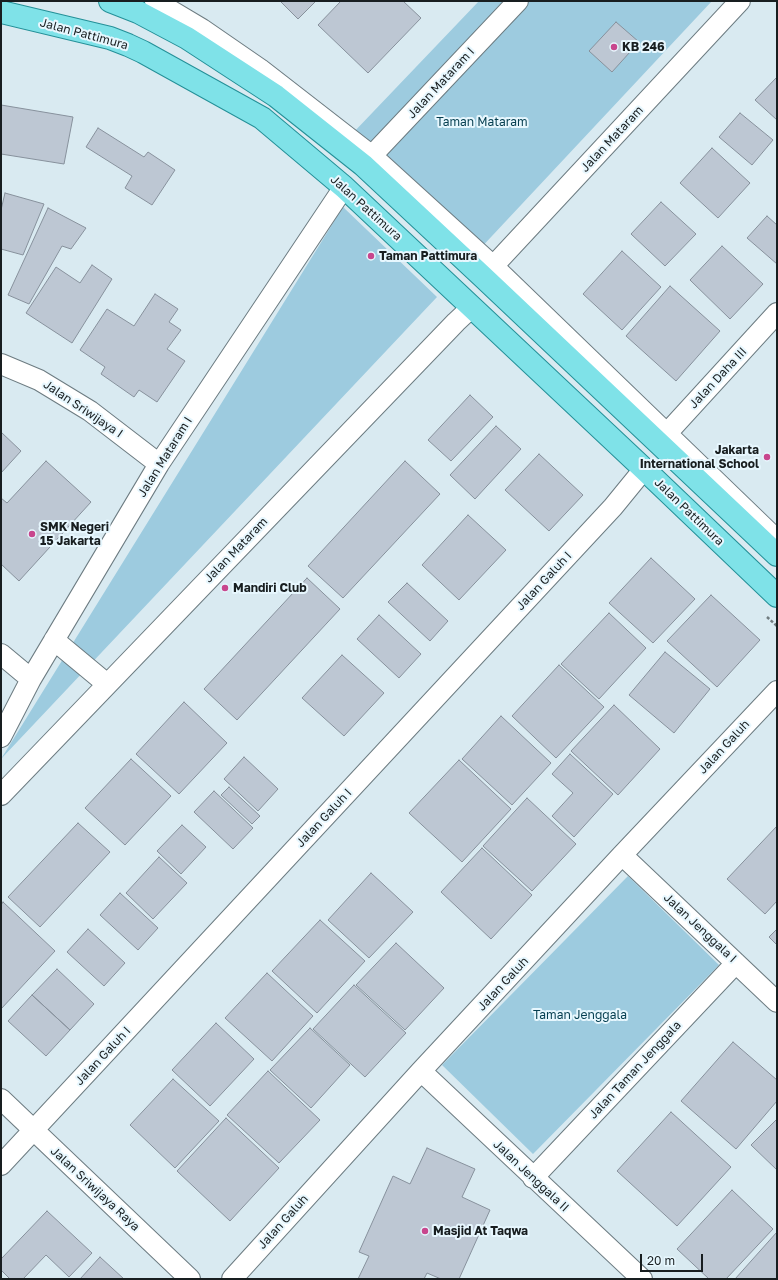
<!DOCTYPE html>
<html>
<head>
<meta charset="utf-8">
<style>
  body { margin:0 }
  #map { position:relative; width:778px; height:1280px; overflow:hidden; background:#d9eaf1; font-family:"Golos Text",sans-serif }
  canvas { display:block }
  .frame { position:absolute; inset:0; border:2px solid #181e20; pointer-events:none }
  .scale { position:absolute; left:640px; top:1254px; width:63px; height:18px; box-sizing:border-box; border:2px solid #181e20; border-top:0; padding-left:5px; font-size:12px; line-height:14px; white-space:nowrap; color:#181e20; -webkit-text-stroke:3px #e7f7fe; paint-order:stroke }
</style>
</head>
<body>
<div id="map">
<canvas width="778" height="1280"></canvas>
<div class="frame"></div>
<div class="scale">20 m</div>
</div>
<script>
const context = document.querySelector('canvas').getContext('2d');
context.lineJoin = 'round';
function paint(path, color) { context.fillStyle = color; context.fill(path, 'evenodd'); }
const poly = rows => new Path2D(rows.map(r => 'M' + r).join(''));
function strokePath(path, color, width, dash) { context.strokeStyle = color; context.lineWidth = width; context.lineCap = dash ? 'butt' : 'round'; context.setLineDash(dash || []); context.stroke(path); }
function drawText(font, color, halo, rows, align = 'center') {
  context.font = font + ' "Golos Text",sans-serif'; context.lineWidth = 4; context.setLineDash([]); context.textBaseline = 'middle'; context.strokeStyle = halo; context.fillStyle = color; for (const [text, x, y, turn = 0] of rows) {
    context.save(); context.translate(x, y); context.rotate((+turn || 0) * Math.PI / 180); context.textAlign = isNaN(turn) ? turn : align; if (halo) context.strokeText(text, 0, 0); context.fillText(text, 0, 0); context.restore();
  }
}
paint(poly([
  [479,1,712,1,477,252,352,134],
  [343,207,437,297,1,759],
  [628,876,719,965,533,1154,442,1065]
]), '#9dcbdf');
const building = poly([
  [280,1,316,1,298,19,280,1],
  [341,1,403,1,421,18,368,73,318,25,341,1],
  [616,22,639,42,612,72,589,51,616,22],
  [777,77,777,120,755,100,777,77],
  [1,105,73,117,64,164,1,154,1,105],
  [740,113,773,140,752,165,719,137,740,113],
  [98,128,144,157,148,152,175,170,152,205,125,188,132,176,86,147,98,128],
  [712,148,750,183,718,218,680,183,712,148],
  [5,193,44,204,23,255,1,249,1,210,5,193],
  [661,202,696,234,665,266,631,234,661,202],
  [48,208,86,228,71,249,62,246,29,304,8,295,48,208],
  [767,216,777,225,777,264,747,238,767,216],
  [722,246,763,284,730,319,690,280,722,246],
  [622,251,661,287,622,330,583,294,622,251],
  [92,265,112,279,72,343,26,313,56,267,80,283,92,265],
  [670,286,720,331,676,381,626,336,670,286],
  [155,294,178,309,169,322,181,330,167,349,185,361,157,402,139,390,134,397,101,374,105,367,80,350,107,309,134,326,155,294],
  [470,395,493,417,451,461,428,440,470,395],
  [496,426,521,449,475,499,450,475,496,426],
  [1,432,21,451,1,473,1,432],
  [539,454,583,495,549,531,505,490,539,454],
  [46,461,91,502,19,581,1,564,1,498,7,503,46,461],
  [405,461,440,494,343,598,308,566,405,461],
  [468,515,506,550,459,600,422,565,468,515],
  [651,558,695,599,653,643,609,603,651,558],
  [307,578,340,609,237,720,204,689,307,578],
  [407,583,448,621,430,641,388,602,407,583],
  [711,595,760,640,717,687,667,641,711,595],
  [609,613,646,648,599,699,561,664,609,613],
  [379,615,421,654,399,678,357,639,379,615],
  [665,652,710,689,674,733,629,695,665,652],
  [342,655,384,693,344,736,302,698,342,655],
  [559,665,604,707,556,758,512,716,559,665],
  [184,702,227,743,179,794,136,754,184,702],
  [614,705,660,749,618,795,571,751,614,705],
  [501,716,551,763,512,805,462,759,501,716],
  [570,754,613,794,574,837,552,816,573,793,552,774,570,754],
  [244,757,278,789,258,811,224,779,244,757],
  [131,759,171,796,125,845,85,808,131,759],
  [459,760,511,809,462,862,409,813,459,760],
  [229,787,260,816,252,824,221,795,229,787],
  [214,791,253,828,233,849,194,812,214,791],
  [527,798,576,844,532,891,483,846,527,798],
  [78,823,110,852,40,927,8,897,78,823],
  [182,825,206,847,181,874,157,851,182,825],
  [777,826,777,901,765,914,727,879,777,826],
  [482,848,532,895,491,939,441,892,482,848],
  [159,857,187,883,153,919,126,893,159,857],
  [371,873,413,912,369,958,328,920,371,873],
  [120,893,158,928,138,950,100,915,120,893],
  [3,902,55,951,1,1009,1,905,3,902],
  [320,920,365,961,317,1013,272,971,320,920],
  [88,929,125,963,104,986,67,952,88,929],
  [777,929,777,945,769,937,777,929],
  [396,943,444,988,405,1030,356,985,396,943],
  [57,969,94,1004,70,1030,32,995,57,969],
  [267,973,313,1016,272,1061,225,1018,267,973],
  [354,985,406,1033,365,1077,313,1029,354,985],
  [32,995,70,1030,46,1056,8,1021,32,995],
  [216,1023,254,1059,210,1106,172,1070,216,1023],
  [310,1028,350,1065,311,1108,270,1070,310,1028],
  [733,1042,777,1080,777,1101,736,1149,681,1101,733,1042],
  [268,1071,320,1120,279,1163,227,1115,268,1071],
  [173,1079,219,1121,175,1168,130,1125,173,1079],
  [671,1112,731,1167,677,1226,617,1171,671,1112],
  [226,1118,279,1168,230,1221,177,1171,226,1118],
  [777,1119,777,1170,751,1145,777,1119],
  [427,1148,475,1169,462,1197,490,1210,459,1279,441,1279,427,1273,424,1279,358,1279,369,1256,359,1252,393,1176,410,1184,427,1148],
  [732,1190,773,1229,726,1279,709,1279,677,1249,732,1190],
  [47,1211,92,1253,69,1277,46,1255,23,1279,10,1279,1,1270,1,1259,47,1211],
  [777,1232,777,1279,735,1279,777,1232],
  [100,1257,124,1279,80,1279,100,1257]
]);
paint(building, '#bdc7d3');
strokePath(building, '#87919c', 1);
const minor = poly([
  [155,1,202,29,260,69,372,156,493,266,777,540],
  [363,165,518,1],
  [484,276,740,1],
  [1,364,39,380,90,411,159,464],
  [659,442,777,313],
  [54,640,107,684],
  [1,654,31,679],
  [1,737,31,679,159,464,344,187],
  [1,795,456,322,472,307],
  [622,855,777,1002],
  [421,1071,642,1279],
  [1,1099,190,1279],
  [1,1165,613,507,644,469],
  [533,1178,736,963],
  [232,1279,421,1071,622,855,777,691]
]);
const major = poly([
  [110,1,138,12,187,38,276,96,363,165,483,277,777,555],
  [1,12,110,38,128,45,143,52,262,118,344,187,644,469,777,596]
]);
strokePath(minor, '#6c7b81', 22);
strokePath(major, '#249098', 24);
strokePath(poly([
  [767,617,777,626]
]), '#717c80', 2.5, [3, 2]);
strokePath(minor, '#fff', 20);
strokePath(major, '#7fe2e8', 22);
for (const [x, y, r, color] of [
  [614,47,4,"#c8468d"],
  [371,256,4,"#c8468d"],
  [767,457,4,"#c8468d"],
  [32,534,4,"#c8468d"],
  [225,588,4,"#c8468d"],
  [425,1231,4,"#c8468d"]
]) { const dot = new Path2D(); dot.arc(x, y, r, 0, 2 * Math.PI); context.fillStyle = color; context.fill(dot); strokePath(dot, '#e7f7fe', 1.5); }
drawText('12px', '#181e20', '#e7f7fe', [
  ["Jalan Pattimura",84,34,15],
  ["Jalan Mataram I",441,83,-47],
  ["Jalan Mataram",612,139,-47],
  ["Jalan Pattimura",366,208,42],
  ["Jalan Daha III",718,378,-47],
  ["Jalan Sriwijaya I",83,409,34],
  ["Jalan Mataram I",165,457,-58],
  ["Jalan Pattimura",689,512,44],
  ["Jalan Mataram",236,550,-46],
  ["Jalan Galuh I",544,581,-47],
  ["Jalan Galuh",724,747,-47],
  ["Jalan Galuh I",324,818,-47],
  ["Jalan Jenggala I",700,928,43],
  ["Jalan Galuh",503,984,-47],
  ["Jalan Galuh I",103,1056,-47],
  ["Jalan Taman Jenggala",635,1070,-47],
  ["Jalan Jenggala II",531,1176,43],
  ["Jalan Sriwijaya Raya",95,1189,43],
  ["Jalan Galuh",283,1222,-48]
]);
drawText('bold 12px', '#181e20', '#e7f7fe', [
  ["KB 246",622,47],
  ["Taman Pattimura",379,256],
  ["Jakarta",759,450,"right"],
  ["International School",759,464,"right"],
  ["SMK Negeri",40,527],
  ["15 Jakarta",40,541],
  ["Mandiri Club",233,588],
  ["Masjid At Taqwa",433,1231]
], 'left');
drawText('12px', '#053e50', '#e7f7fe', [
  ["Taman Mataram",482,122],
  ["Taman Jenggala",580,1015]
]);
</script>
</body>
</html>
